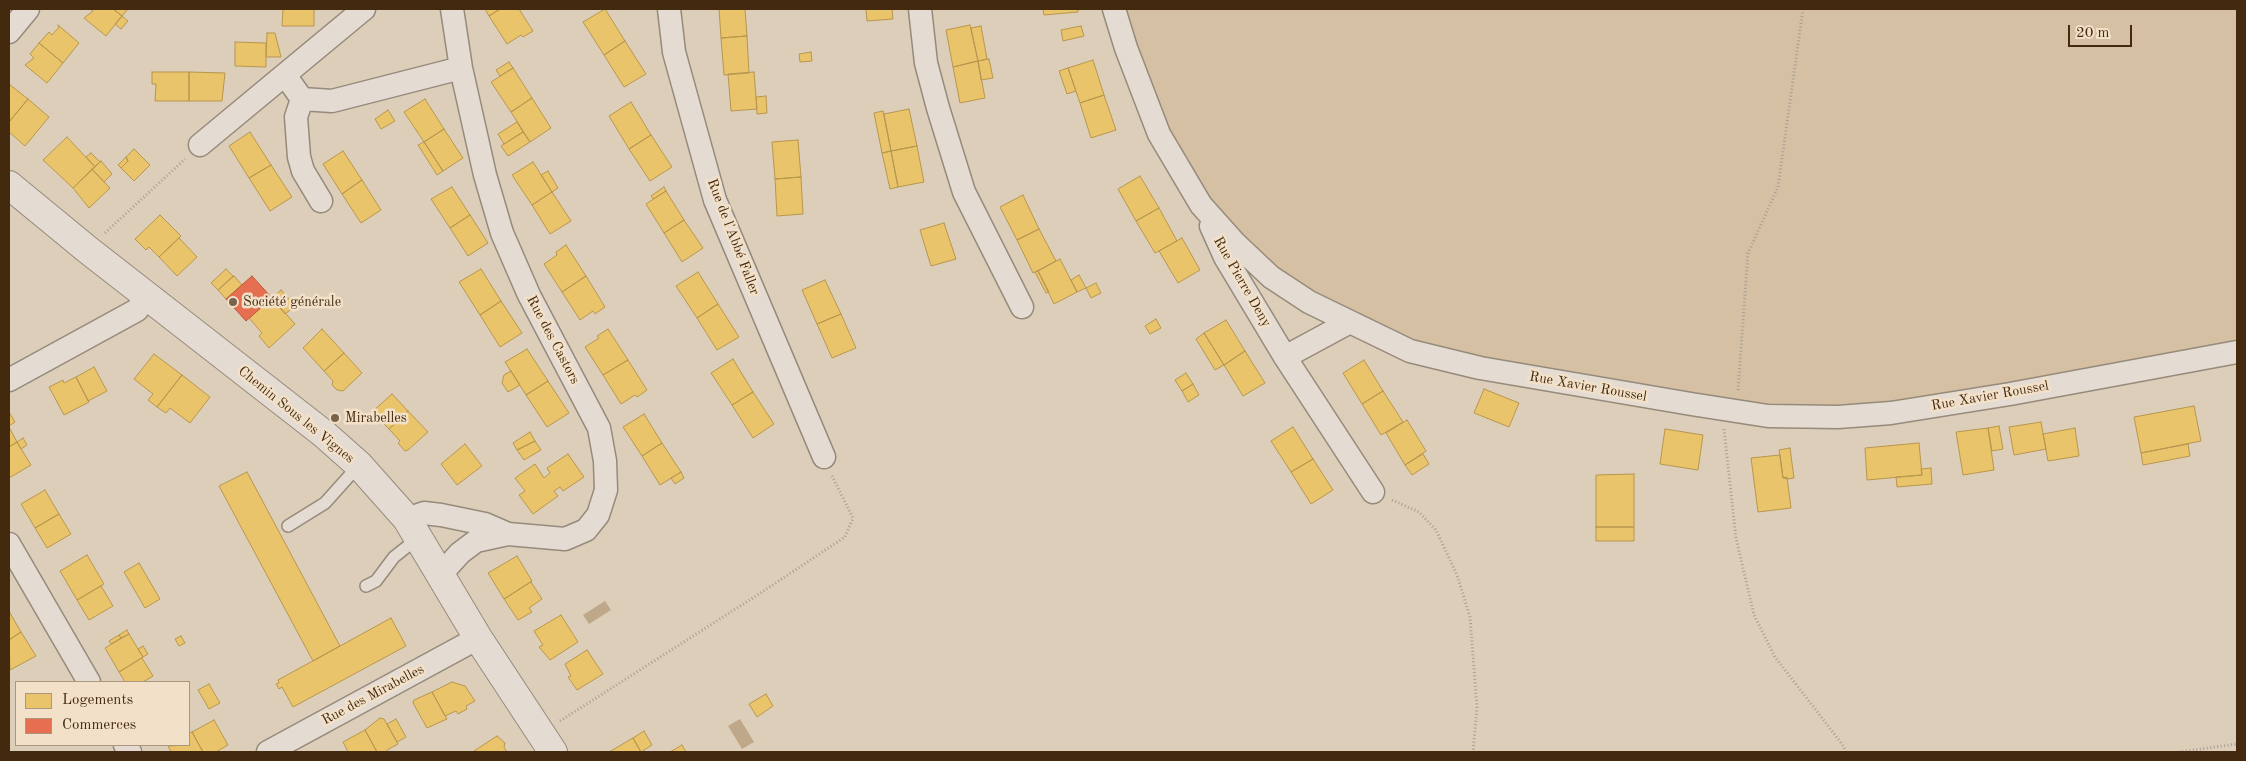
<!DOCTYPE html>
<html>
<head>
<meta charset="utf-8">
<style>
  body { margin:0 }
  #map { position:relative; width:2246px; height:761px; overflow:hidden; background:#ddceba; font-family:"Old Standard TT",serif }
  canvas { display:block }
  .frame { position:absolute; inset:0; border:10px solid #432a0e; pointer-events:none }
  .legend { position:absolute; left:15px; top:681px; width:175px; height:65px; box-sizing:border-box; background:#f2e0c9; border:1px solid #ac977e; margin:0; padding:6px 9px; list-style:none; font-size:15px; color:#432a0e }
  .legend li { display:flex; align-items:center; gap:10px; height:25px }
  .legend b { width:25px; border:1px solid #ac977e }
  .scale { position:absolute; left:2068px; top:25px; width:64px; height:22px; box-sizing:border-box; border:2px solid #432a0e; border-top:0; padding-left:6px; font-size:15px; line-height:18px; white-space:nowrap; color:#432a0e; -webkit-text-stroke:4px #f2e0c9; paint-order:stroke }
</style>
</head>
<body>
<div id="map">
<canvas width="2246" height="761"></canvas>
<div class="frame"></div>
<ul class="legend">
<li><b style="height:14px;background:#e9c46a"></b>Logements</li>
<li><b style="height:14px;background:#e76f51"></b>Commerces</li>
</ul>
<div class="scale">20 m</div>
</div>
<script>
const context = document.querySelector('canvas').getContext('2d');
context.lineJoin = 'round';
function paint(path, color) { context.fillStyle = color; context.fill(path, 'evenodd'); }
const poly = rows => new Path2D(rows.map(r => 'M' + r).join(''));
function strokePath(path, color, width, dash) { context.strokeStyle = color; context.lineWidth = width; context.lineCap = dash ? 'butt' : 'round'; context.setLineDash(dash || []); context.stroke(path); }
function drawText(font, color, halo, rows, align = 'center') {
  context.font = font + ' "Old Standard TT",serif'; context.lineWidth = 5; context.setLineDash([]); context.textBaseline = 'middle'; context.strokeStyle = halo; context.fillStyle = color; for (const [text, x, y, turn = 0] of rows) {
    context.save(); context.translate(x, y); context.rotate((+turn || 0) * Math.PI / 180); context.textAlign = isNaN(turn) ? turn : align; if (halo) context.strokeText(text, 0, 0); context.fillText(text, 0, 0); context.restore();
  }
}
paint(poly([
  [1114,9,2237,9,2237,352,1838,417,1480,368,1309,302,1201,205]
]), '#d5c0a3');
paint(poly([
  [605,601,611,610,589,624,583,615],
  [740,719,754,742,742,749,728,726]
]), '#bfa88a');
const homes = poly([
  [90,9,113,9,122,16,106,36,84,18,93,11,90,9],
  [113,9,128,9,122,16,113,9],
  [283,9,314,9,314,26,282,26,283,9],
  [485,9,500,9,489,16,485,9],
  [500,9,519,9,533,31,523,37,521,35,507,44,489,16,500,9],
  [605,9,625,41,604,55,583,22,605,9],
  [719,9,745,9,747,36,721,38,719,9],
  [866,9,892,9,893,19,867,21,866,9],
  [1043,9,1078,9,1078,12,1044,15,1043,9],
  [122,16,128,21,121,29,115,24,122,16],
  [58,25,79,43,63,63,39,43,49,32,52,35,59,27,58,25],
  [970,25,978,61,953,67,946,30,970,25],
  [981,26,987,59,978,61,971,28,981,26],
  [1081,26,1084,36,1063,41,1061,30,1081,26],
  [267,33,275,33,281,57,266,57,267,33],
  [747,36,749,73,724,75,721,38,747,36],
  [625,41,646,74,624,87,604,55,625,41],
  [235,42,266,43,266,67,235,66,235,42],
  [39,43,63,63,47,83,25,65,34,58,30,54,39,43],
  [811,52,812,61,800,62,799,54,811,52],
  [989,59,993,78,981,80,978,61,989,59],
  [1093,60,1104,95,1080,103,1068,68,1093,60],
  [978,61,985,98,960,103,953,67,978,61],
  [509,62,513,68,500,76,496,70,509,62],
  [513,68,532,98,511,112,491,82,513,68],
  [1068,68,1076,91,1067,94,1059,71,1068,68],
  [152,72,189,72,189,101,155,101,156,84,152,84,152,72],
  [189,72,225,73,222,101,189,101,189,72],
  [754,72,757,109,731,111,728,74,754,72],
  [9,84,28,99,9,122,9,84],
  [1104,95,1116,130,1091,138,1080,103,1104,95],
  [766,96,767,113,757,114,756,97,766,96],
  [532,98,551,128,530,142,511,112,532,98],
  [28,99,49,117,25,146,9,132,9,122,28,99],
  [425,99,444,129,424,142,404,112,425,99],
  [631,102,651,135,629,149,609,116,631,102],
  [909,109,917,146,891,151,884,114,909,109],
  [388,110,395,121,381,129,375,119,388,110],
  [883,111,891,151,882,153,874,113,883,111],
  [517,122,523,132,504,144,498,134,517,122],
  [444,129,463,158,443,171,424,142,444,129],
  [250,132,271,165,249,178,229,146,250,132],
  [523,132,530,142,508,156,501,146,523,132],
  [651,135,672,167,650,181,629,149,651,135],
  [67,137,95,167,73,188,43,160,67,137],
  [798,140,801,177,775,179,772,142,798,140],
  [424,142,443,171,437,175,418,145,424,142],
  [917,146,924,182,898,187,891,151,917,146],
  [134,149,150,165,134,181,121,168,128,161,126,157,134,149],
  [343,151,362,180,342,194,323,164,343,151],
  [891,151,898,187,890,189,882,153,891,151],
  [91,153,100,162,95,167,86,157,91,153],
  [126,157,128,161,121,168,118,165,126,157],
  [101,161,112,174,104,182,92,169,101,161],
  [533,162,552,192,532,205,512,175,533,162],
  [271,165,292,197,270,211,249,178,271,165],
  [92,169,110,188,89,208,73,188,92,169],
  [548,171,558,188,552,192,541,175,548,171],
  [1140,176,1159,208,1136,221,1118,189,1140,176],
  [801,177,803,214,777,216,775,179,801,177],
  [362,180,381,210,361,223,342,194,362,180],
  [452,187,470,215,450,228,431,199,452,187],
  [664,187,666,191,653,199,651,196,664,187],
  [666,191,684,220,664,233,646,204,666,191],
  [552,192,571,221,550,234,532,205,552,192],
  [1023,195,1039,229,1017,240,1000,207,1023,195],
  [1159,208,1177,241,1155,253,1136,221,1159,208],
  [160,215,181,236,159,257,149,247,146,250,135,239,160,215],
  [470,215,488,243,468,256,450,228,470,215],
  [684,220,703,248,682,262,664,233,684,220],
  [944,223,956,259,931,266,920,230,944,223],
  [1039,229,1056,261,1033,273,1017,240,1039,229],
  [179,238,197,257,177,276,159,257,179,238],
  [1182,238,1200,270,1178,283,1159,251,1182,238],
  [566,245,586,276,562,292,544,264,557,255,556,252,566,245],
  [1060,259,1077,292,1054,304,1038,271,1060,259],
  [226,269,233,276,218,290,211,283,226,269],
  [481,269,501,301,480,315,459,282,481,269],
  [1038,271,1049,292,1046,293,1035,272,1038,271],
  [698,272,718,304,697,318,676,286,698,272],
  [1079,275,1086,288,1077,292,1071,280,1079,275],
  [234,276,242,285,226,299,218,290,234,276],
  [586,276,605,307,595,314,593,311,580,320,562,292,586,276],
  [825,280,841,314,817,324,802,290,825,280],
  [1096,283,1101,293,1091,298,1086,288,1096,283],
  [281,290,295,306,285,314,272,298,281,290],
  [272,298,295,324,269,348,259,336,262,333,249,318,272,298],
  [501,301,522,333,500,347,480,315,501,301],
  [718,304,739,337,717,350,697,318,718,304],
  [841,314,856,348,832,358,817,324,841,314],
  [1156,319,1161,328,1150,334,1145,326,1156,319],
  [1226,320,1245,351,1224,365,1204,333,1226,320],
  [322,329,344,353,324,371,303,348,322,329],
  [608,329,628,360,603,375,585,347,599,338,597,336,608,329],
  [1204,333,1224,365,1215,370,1196,339,1204,333],
  [527,349,548,381,526,395,505,362,527,349],
  [1245,351,1265,383,1243,396,1224,365,1245,351],
  [344,353,362,373,343,391,337,390,332,385,333,381,324,371,344,353],
  [154,354,182,375,157,407,148,400,153,394,134,379,154,354],
  [733,359,753,392,732,405,711,373,733,359],
  [628,360,647,390,637,397,635,395,621,404,603,375,628,360],
  [1364,360,1383,391,1362,404,1343,373,1364,360],
  [94,367,107,391,88,401,76,377,94,367],
  [511,371,520,385,508,392,502,383,504,375,511,371],
  [1186,373,1193,384,1182,391,1175,380,1186,373],
  [182,375,210,397,190,423,170,408,166,413,157,407,182,375],
  [76,377,89,402,64,415,49,387,63,380,64,383,76,377],
  [548,381,569,413,547,427,526,395,548,381],
  [1193,384,1199,395,1188,402,1182,391,1193,384],
  [1484,389,1519,403,1509,427,1474,413,1484,389],
  [1383,391,1403,422,1381,435,1362,404,1383,391],
  [753,392,774,424,753,438,732,405,753,392],
  [392,394,408,411,389,429,372,412,392,394],
  [2194,406,2201,441,2141,453,2134,417,2194,406],
  [408,411,428,432,408,450,405,451,398,443,400,441,389,429,408,411],
  [9,412,15,422,9,426,9,412],
  [644,414,662,443,642,456,623,427,644,414],
  [1407,420,1426,451,1405,465,1386,433,1407,420],
  [2041,422,2046,449,2014,455,2009,427,2041,422],
  [1999,426,2003,449,1992,451,1988,428,1999,426],
  [9,427,17,442,9,447,9,427],
  [1293,427,1313,459,1291,472,1271,441,1293,427],
  [1988,428,1994,470,1963,475,1956,432,1988,428],
  [2075,428,2079,456,2048,461,2043,434,2075,428],
  [1665,429,1703,435,1698,470,1660,464,1665,429],
  [530,432,535,441,517,450,513,443,530,432],
  [23,438,27,445,21,449,17,442,23,438],
  [535,441,541,450,524,460,517,450,535,441],
  [17,442,31,465,9,478,9,447,17,442],
  [662,443,681,472,660,485,642,456,662,443],
  [1919,443,1922,475,1867,480,1865,448,1919,443],
  [465,444,482,466,457,485,441,464,465,444],
  [2188,444,2190,456,2143,465,2141,453,2188,444],
  [1790,448,1794,478,1788,479,1783,478,1779,450,1790,448],
  [568,454,584,477,563,491,560,487,554,491,558,496,533,514,519,495,525,491,515,478,535,464,544,478,550,473,547,468,568,454],
  [1423,454,1429,464,1412,475,1405,465,1423,454],
  [1780,455,1783,478,1787,477,1791,508,1758,512,1751,458,1780,455],
  [1313,459,1333,490,1311,504,1291,472,1313,459],
  [1931,468,1932,484,1897,487,1896,477,1922,475,1921,469,1931,468],
  [247,472,340,646,313,661,219,486,247,472],
  [681,472,684,478,675,484,671,478,681,472],
  [1634,474,1634,527,1596,527,1596,475,1634,474],
  [45,490,59,514,35,528,21,504,45,490],
  [59,514,71,534,47,548,35,528,59,514],
  [1596,527,1634,527,1634,541,1596,541,1596,527],
  [87,555,104,584,77,600,60,571,87,555],
  [517,556,532,581,504,599,488,573,517,556],
  [139,563,160,599,145,608,124,572,139,563],
  [531,582,542,599,529,608,532,612,518,620,504,599,531,582],
  [101,586,113,606,89,620,77,600,101,586],
  [10,613,21,632,9,640,9,614,10,613],
  [561,615,578,642,550,660,539,647,543,645,534,631,561,615],
  [391,618,406,646,293,707,282,687,279,689,276,684,279,683,278,680,391,618],
  [127,630,129,634,121,638,119,635,127,630],
  [21,632,36,656,10,670,9,640,21,632],
  [129,634,143,657,119,672,105,648,129,634],
  [119,635,121,638,111,644,109,641,119,635],
  [181,636,185,643,179,646,175,639,181,636],
  [143,646,148,654,143,657,138,649,143,646],
  [587,650,603,674,577,690,568,677,571,676,565,664,587,650],
  [142,658,153,676,143,682,125,682,119,672,142,658],
  [452,682,465,686,475,701,466,706,467,709,458,714,456,711,445,716,432,692,452,682],
  [209,684,220,703,209,709,198,690,209,684],
  [432,692,447,719,427,728,413,703,414,700,432,692],
  [766,694,773,706,757,717,749,704,766,694],
  [380,718,384,719,398,744,387,750,387,752,377,752,365,730,380,718],
  [396,719,406,737,397,742,387,724,396,719],
  [214,720,228,745,216,752,203,752,192,732,214,720],
  [365,730,377,752,348,752,343,742,365,730],
  [644,731,652,745,641,752,633,738,644,731],
  [192,732,203,752,171,752,168,746,189,745,189,734,192,732],
  [497,736,505,743,504,747,507,752,475,752,474,751,497,736],
  [633,738,641,752,609,752,633,738],
  [682,745,686,752,670,752,682,745]
]);
paint(homes, '#e9c46a');
strokePath(homes, '#b7964e', 1);
const shops = poly([
  [252,276,272,298,246,321,226,299,252,276]
]);
paint(shops, '#e76f51');
strokePath(shops, '#b65a3d', 1);
const service = poly([
  [288,526,325,503,359,465],
  [366,586,376,581,394,557,418,538]
]);
const minor = poly([
  [669,9,674,52,715,200,824,457],
  [920,9,926,63,938,108,964,192,1022,307],
  [1114,9,1126,48,1159,134,1201,205,1235,243,1271,277,1309,302,1410,351,1480,368,1691,404,1768,416,1838,417,1891,413,2010,394,2237,352],
  [9,32,28,9],
  [285,75,302,99,332,101,461,68],
  [302,99,296,117,299,157,303,171,321,201],
  [200,145,364,9],
  [1211,226,1225,257,1285,357,1373,492],
  [1285,357,1348,323],
  [9,380,137,310,147,296],
  [407,519,424,513,441,515,485,524,508,534],
  [9,544,89,682],
  [441,574,460,553,476,541,508,534,565,539,586,530,598,515,606,490,605,461,599,428,529,295,502,233,485,175,461,68,452,9],
  [125,745,130,752],
  [268,752,478,638]
]);
const tertiary = poly([
  [9,185,88,250,324,434,359,465,407,519,478,638,553,752]
]);
strokePath(service, '#968a7b', 14);
strokePath(minor, '#968a7b', 25);
strokePath(tertiary, '#968a7b', 30);
strokePath(poly([
  [105,233,185,159],
  [1738,390,1748,253,1778,187,1803,9],
  [1724,429,1736,538,1754,615,1775,657,1842,744,1846,752],
  [1392,500,1419,512,1436,530,1457,575,1470,617,1477,708,1473,752],
  [560,721,759,594,845,537,853,518,832,476],
  [2179,752,2237,744]
]), '#a79e94', 3, [1, 2.5]);
strokePath(service, '#e4dcd2', 11);
strokePath(minor, '#e4dcd2', 22);
strokePath(tertiary, '#e4dcd2', 28);
for (const [x, y, r, color] of [
  [233,302,5,"#79634a"],
  [335,418,5,"#79634a"]
]) { const dot = new Path2D(); dot.arc(x, y, r, 0, 2 * Math.PI); context.fillStyle = color; context.fill(dot); strokePath(dot, '#f2e0c9', 2); }
drawText('14px', '#432a0e', '#f2e0c9', [
  ["Rue de l'Abbé Faller",733,237,69],
  ["Rue Pierre Deny",1242,282,60],
  ["Rue des Castors",553,340,62],
  ["Rue Xavier Roussel",1588,387,10],
  ["Rue Xavier Roussel",1990,396,-10],
  ["Chemin Sous les Vignes",296,415,39],
  ["Rue des Mirabelles",373,695,-28]
]);
drawText('14px', '#432a0e', '#f2e0c9', [
  ["Société générale",243,302],
  ["Mirabelles",345,418]
], 'left');
</script>
</body>
</html>
